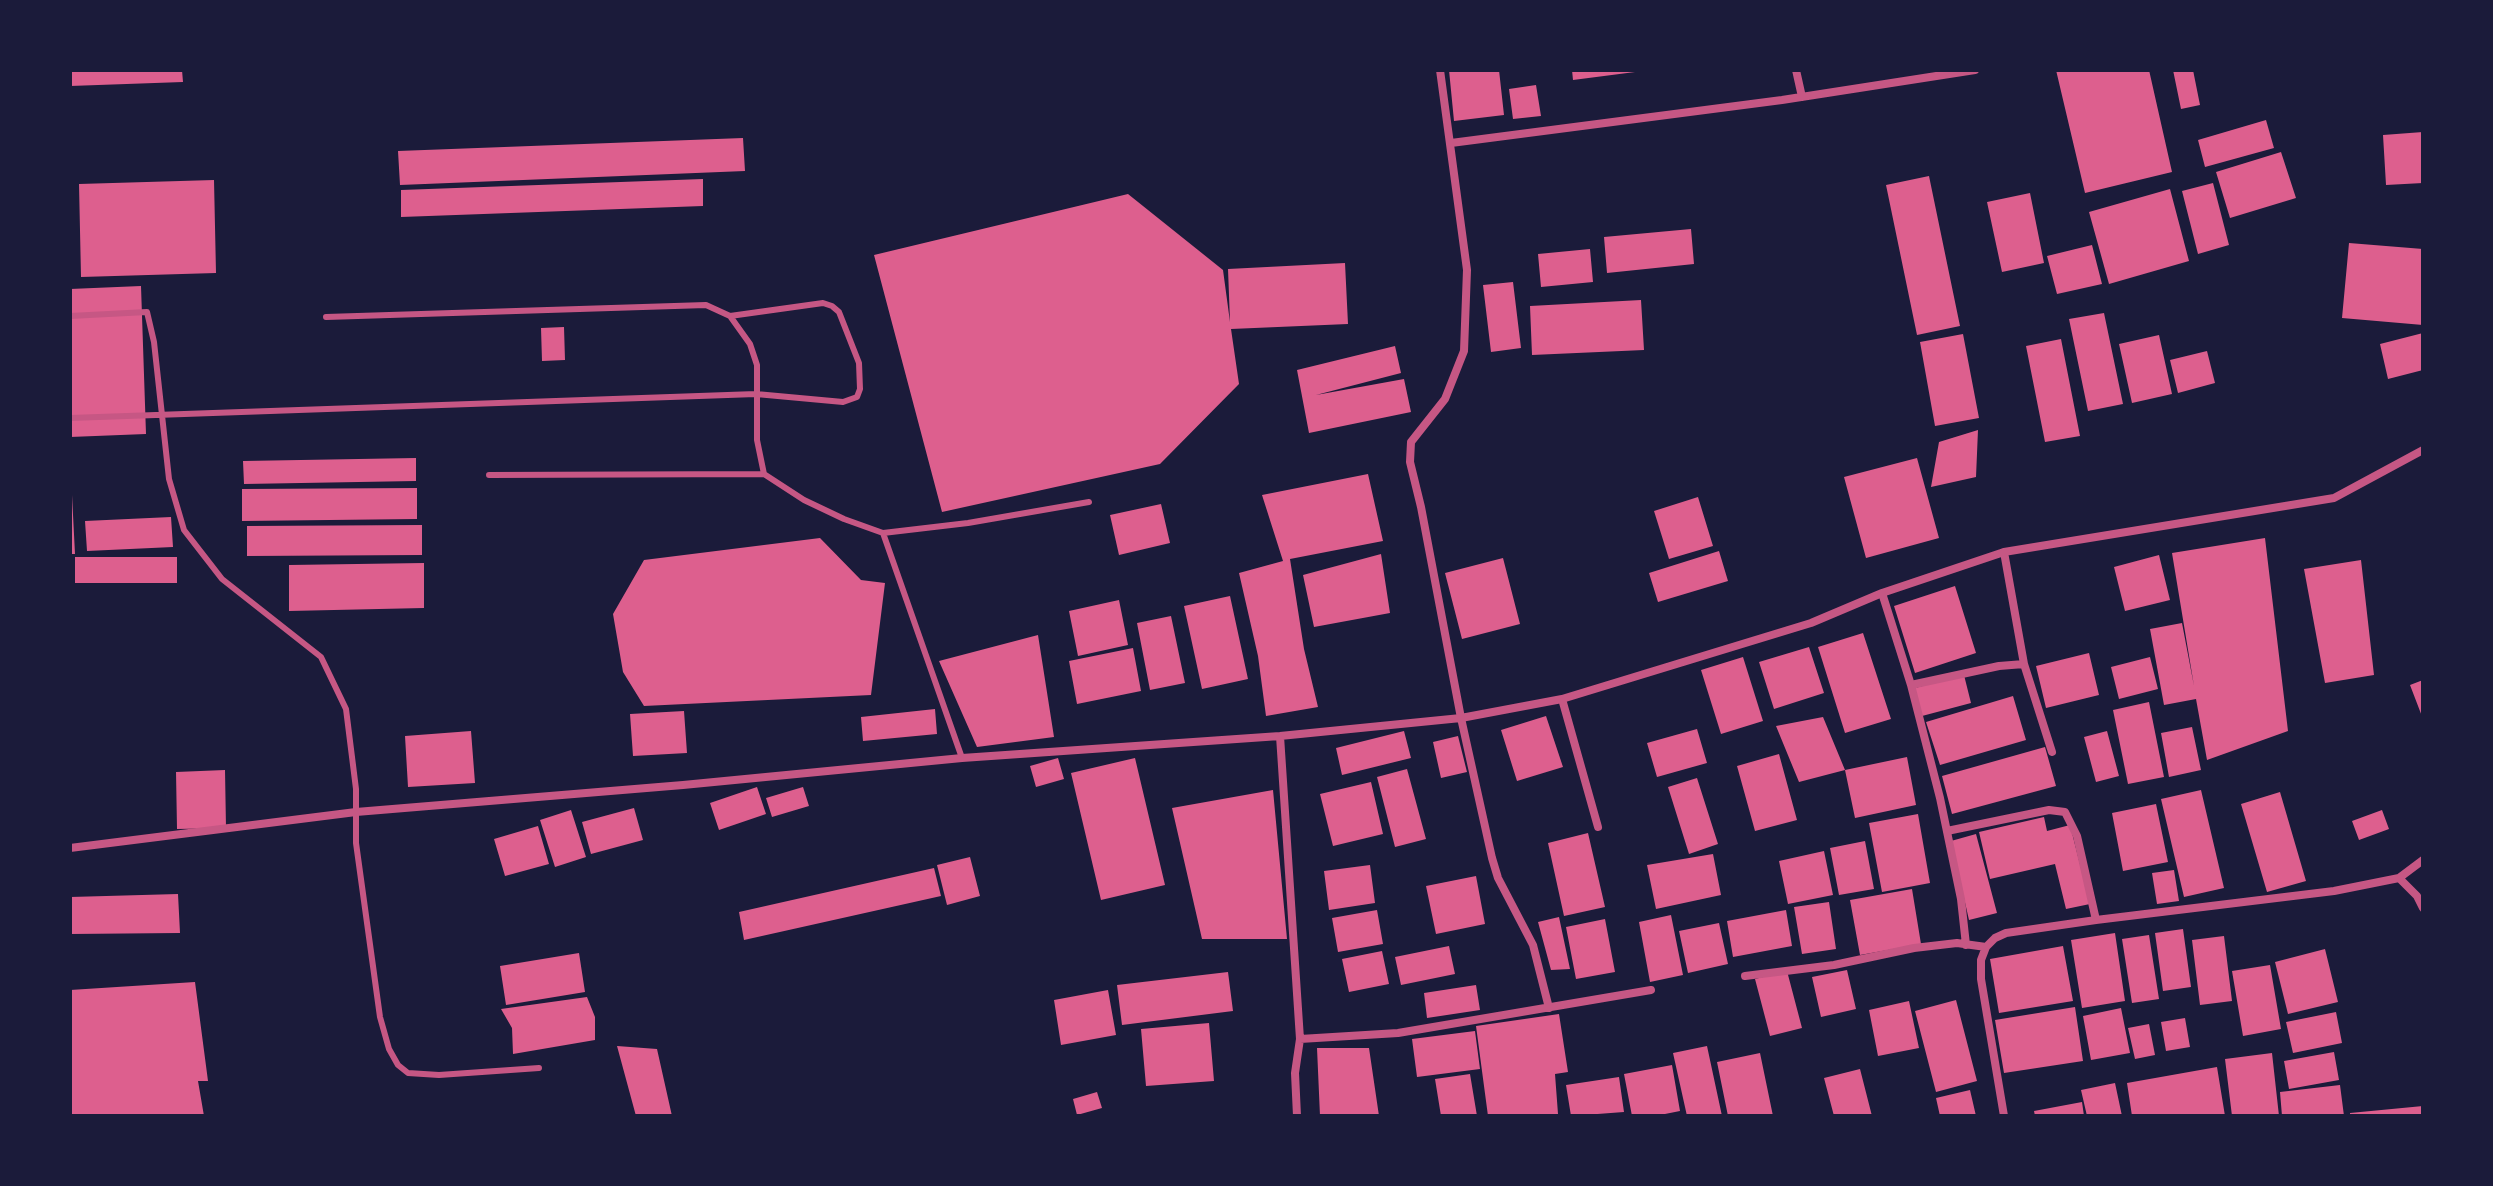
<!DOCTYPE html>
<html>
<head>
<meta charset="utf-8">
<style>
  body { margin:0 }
  #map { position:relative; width:2493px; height:1186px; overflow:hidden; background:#1b1b3a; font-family:Mulish,sans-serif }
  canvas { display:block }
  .frame { position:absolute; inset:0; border:72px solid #1b1b3a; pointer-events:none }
</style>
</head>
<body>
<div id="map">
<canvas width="2493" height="1186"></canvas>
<div class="frame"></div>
</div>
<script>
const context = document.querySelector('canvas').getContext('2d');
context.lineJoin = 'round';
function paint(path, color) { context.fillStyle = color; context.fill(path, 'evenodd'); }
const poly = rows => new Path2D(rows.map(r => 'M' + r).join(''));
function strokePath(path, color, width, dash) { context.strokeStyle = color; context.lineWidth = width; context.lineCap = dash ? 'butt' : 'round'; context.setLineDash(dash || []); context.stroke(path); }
paint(poly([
  [70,70,182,70,183,82,70,86],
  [1449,70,1499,70,1504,115,1454,121],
  [1572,70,1635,70,1635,72,1573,80],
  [2056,70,2149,70,2172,172,2085,193],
  [2173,70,2193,70,2200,105,2181,109],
  [1536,85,1541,116,1513,119,1509,89],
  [2266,120,2274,148,2205,167,2198,140],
  [2423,132,2423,183,2386,185,2383,135],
  [743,138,745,171,400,185,398,151],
  [2281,152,2296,198,2230,218,2216,172],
  [1929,176,1960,326,1917,335,1886,185],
  [703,179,703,206,401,217,401,190],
  [214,180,216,273,81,277,79,184],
  [2213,183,2229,245,2198,254,2182,191],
  [2170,189,2189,261,2109,284,2089,212],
  [2030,193,2044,263,2002,272,1987,202],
  [1128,194,1223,270,1230,322,1228,269,1345,263,1348,324,1231,329,1239,384,1160,464,942,512,874,255],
  [1691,229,1694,264,1607,273,1604,237],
  [2349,243,2423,249,2423,325,2342,318],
  [2092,245,2102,284,2057,294,2047,256],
  [1590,249,1593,282,1541,287,1538,254],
  [1513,282,1521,348,1491,352,1483,285],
  [141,286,146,434,70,437,70,289],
  [1641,300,1644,350,1532,355,1530,306],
  [2104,313,2123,404,2088,411,2069,319],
  [564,327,565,360,542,361,541,328],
  [2423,333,2423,370,2388,379,2380,344],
  [1963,334,1979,418,1935,426,1920,342],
  [2159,335,2172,394,2132,403,2119,344],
  [2061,339,2080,436,2045,442,2026,346],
  [1395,346,1401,373,1316,395,1404,379,1411,412,1309,433,1297,370],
  [2207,351,2215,383,2178,393,2170,360],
  [1978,430,1976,477,1931,487,1939,442],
  [416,458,416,481,244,484,243,461],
  [1917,458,1939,538,1866,558,1844,477],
  [1368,474,1383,541,1290,559,1304,649,1318,707,1266,716,1258,656,1239,573,1283,561,1262,495],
  [417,488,417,519,242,521,242,489],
  [70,495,72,495,75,554,70,554],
  [1698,497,1713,546,1669,559,1654,511],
  [1161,504,1170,543,1119,555,1110,515],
  [171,517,173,547,87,551,85,521],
  [422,525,422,555,247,556,247,526],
  [820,538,861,580,885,583,871,695,644,706,623,672,613,614,644,560],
  [2265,538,2288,731,2207,760,2196,699,2164,705,2150,629,2182,623,2194,686,2172,553],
  [1719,551,1728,581,1658,602,1649,573],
  [1381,554,1390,613,1314,627,1303,575],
  [2159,555,2170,600,2125,611,2114,567],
  [75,557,177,557,177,583,75,583],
  [1503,558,1520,624,1462,639,1445,573],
  [2361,560,2374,675,2325,683,2304,569],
  [424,563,424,608,289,611,289,565],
  [1955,586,1976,653,1915,673,1894,606],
  [1230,596,1248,679,1202,689,1184,606],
  [1119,600,1128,645,1078,656,1069,611],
  [1171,616,1185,683,1150,690,1137,623],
  [1863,633,1891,719,1845,733,1818,647],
  [1038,635,1054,737,977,747,939,661],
  [1809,647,1824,693,1774,709,1759,662],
  [1133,648,1141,691,1077,704,1069,661],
  [2089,653,2099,695,2046,708,2036,666],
  [1743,657,1763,721,1721,734,1701,670],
  [2150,657,2158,689,2119,699,2111,667],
  [1964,675,1971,703,1922,716,1915,688],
  [2423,680,2423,719,2410,685],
  [2013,696,2026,740,1940,765,1926,722],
  [2149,702,2164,777,2128,784,2113,710],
  [935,709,937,734,863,741,861,717],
  [684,711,687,753,633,756,630,714],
  [1546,716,1563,767,1517,781,1501,730],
  [1823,717,1845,770,1799,782,1776,726],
  [2192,727,2201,770,2169,777,2161,733],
  [1697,729,1707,763,1657,777,1647,743],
  [471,731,475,783,408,787,405,736],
  [1404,731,1411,758,1342,775,1336,748],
  [2107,731,2119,776,2096,782,2084,737],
  [1458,736,1467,772,1441,778,1433,742],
  [2045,747,2056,786,1952,814,1942,776],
  [1779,754,1797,820,1755,831,1737,766],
  [1907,757,1916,805,1855,818,1845,770],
  [1058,758,1064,779,1036,787,1030,766],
  [1135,758,1165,885,1101,900,1071,773],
  [1407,769,1426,839,1395,847,1377,777],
  [225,770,226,828,177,829,176,772],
  [1697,778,1718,844,1689,854,1668,787],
  [1371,782,1383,834,1333,846,1320,794],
  [757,787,766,814,719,830,710,803],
  [803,787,809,806,772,817,766,798],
  [1273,790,1287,939,1202,939,1172,808],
  [2201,790,2224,888,2184,897,2161,799],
  [2280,792,2306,881,2267,892,2241,804],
  [2156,804,2168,862,2123,871,2112,813],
  [634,808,643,840,591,854,582,822],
  [571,810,586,857,555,867,540,820],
  [2382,810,2389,829,2359,840,2352,821],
  [1918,814,1930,883,1882,892,1869,823],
  [2044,817,2047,831,2070,825,2090,904,2066,909,2055,864,1990,879,1979,832],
  [538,826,549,864,505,876,494,839],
  [1588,833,1605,907,1564,916,1548,843],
  [1976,834,1997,913,1969,920,1951,841],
  [1865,841,1874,889,1839,895,1830,848],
  [1824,851,1833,895,1788,904,1779,861],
  [1713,854,1721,895,1656,909,1647,865],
  [970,857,980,896,947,905,937,865],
  [1370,865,1375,903,1329,910,1324,871],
  [934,868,941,896,744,940,739,912],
  [2174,870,2179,901,2157,904,2152,873],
  [1476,876,1485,924,1436,934,1426,886],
  [1912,889,1921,944,1860,955,1850,900],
  [178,894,180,933,70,934,70,897],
  [1829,902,1836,949,1802,954,1794,907],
  [1377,910,1383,944,1338,952,1332,918],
  [1786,910,1792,946,1733,957,1727,921],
  [1671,915,1683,975,1650,982,1639,922],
  [1559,917,1570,969,1551,970,1538,922],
  [1605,919,1615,972,1576,979,1566,927],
  [1719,923,1728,964,1688,973,1679,931],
  [2183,929,2191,987,2163,991,2155,933],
  [2115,933,2125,1001,2082,1008,2071,940],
  [2149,935,2159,999,2132,1003,2122,939],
  [2224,936,2232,1001,2200,1005,2192,940],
  [1449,946,1455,974,1401,985,1395,957],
  [2063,946,2073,1001,1999,1013,1990,959],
  [2325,949,2338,1002,2288,1014,2275,962],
  [1382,951,1389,984,1349,992,1342,959],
  [579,953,585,992,506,1005,500,966],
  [2270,965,2281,1029,2243,1036,2232,971],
  [1847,970,1856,1009,1821,1017,1812,977],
  [1787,971,1802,1028,1770,1036,1755,979],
  [1228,972,1233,1011,1122,1025,1117,985],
  [195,982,208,1081,198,1081,204,1116,70,1116,70,990],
  [1476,985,1480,1010,1427,1018,1424,993],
  [1108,990,1116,1035,1061,1045,1054,1000],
  [587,997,595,1017,595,1040,513,1054,512,1028,501,1009],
  [1956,1000,1977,1081,1936,1092,1915,1011],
  [1909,1001,1919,1048,1878,1056,1869,1010],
  [2075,1007,2083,1061,2004,1073,1995,1020],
  [2121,1008,2130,1053,2091,1060,2083,1016],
  [2336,1012,2342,1043,2293,1053,2286,1022],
  [1559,1014,1568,1072,1555,1074,1558,1114,1488,1116,1476,1026],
  [2185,1018,2190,1047,2166,1051,2161,1022],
  [1209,1023,1214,1081,1146,1086,1141,1029],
  [2149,1024,2155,1055,2135,1059,2128,1028],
  [1475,1031,1480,1069,1417,1077,1412,1039],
  [617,1046,657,1049,672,1116,636,1116],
  [1707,1046,1722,1116,1687,1116,1673,1053],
  [1317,1048,1369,1048,1379,1116,1320,1116],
  [2334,1052,2339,1080,2289,1089,2284,1061],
  [1760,1053,1773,1116,1728,1116,1717,1062],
  [2272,1053,2279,1116,2232,1116,2225,1059],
  [1672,1065,1680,1111,1655,1116,1632,1116,1624,1074],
  [2217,1067,2225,1116,2132,1116,2127,1083],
  [1860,1069,1872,1116,1834,1116,1824,1078],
  [1470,1074,1477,1116,1441,1116,1435,1079],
  [1619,1077,1624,1112,1571,1116,1566,1085],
  [2115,1083,2122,1116,2087,1116,2081,1090],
  [2340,1085,2344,1116,2282,1116,2280,1092],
  [1970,1090,1976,1116,1940,1116,1936,1098],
  [1097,1092,1102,1108,1077,1115,1073,1099],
  [2082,1102,2084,1116,2035,1116,2034,1111],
  [2423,1106,2423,1116,2350,1116,2350,1113]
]), '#dd5f8e');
strokePath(poly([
  [70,316,147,312,154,342,169,479,184,530,222,579,321,657,346,709,356,789,356,843,380,1017,389,1049,398,1065,408,1073,439,1075,539,1068],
  [326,317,706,305,730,316,750,344,757,365,757,440,764,474,489,475],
  [70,418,756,394,843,402,857,397,860,389,859,363,839,312,832,306,823,303,730,316],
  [764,474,804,500,844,519,883,533,968,523,1089,502],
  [883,533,962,758]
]), '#c65784', 6);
strokePath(poly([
  [1440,70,1467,270,1464,351,1445,399,1411,442,1410,462,1421,507,1461,718,1492,858,1498,878,1533,945,1549,1008],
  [1796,70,1802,97],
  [1451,143,1782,100,1975,70],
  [2004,552,2024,664],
  [1882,593,1911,685,1940,798,1961,899,1966,945],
  [1911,685,1999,666,2024,664,2052,752],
  [1562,699,1598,827],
  [1280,736,1300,1039,1295,1073,1297,1116],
  [1947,831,2049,810,2065,812,2077,836,2096,920],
  [70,848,356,812,683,785,962,758,1280,736,1461,718,1562,699,1811,623,1882,593,2004,552,2334,498,2423,450],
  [2399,878,2423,860],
  [1745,976,1834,965,1914,948,1957,943,1986,947],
  [1300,1039,1398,1033,1651,990],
  [2004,1116,1981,979,1981,960,1986,947,1995,938,2006,933,2096,920,2334,891,2399,878,2417,896,2423,908]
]), '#c65784', 8);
</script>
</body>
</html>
